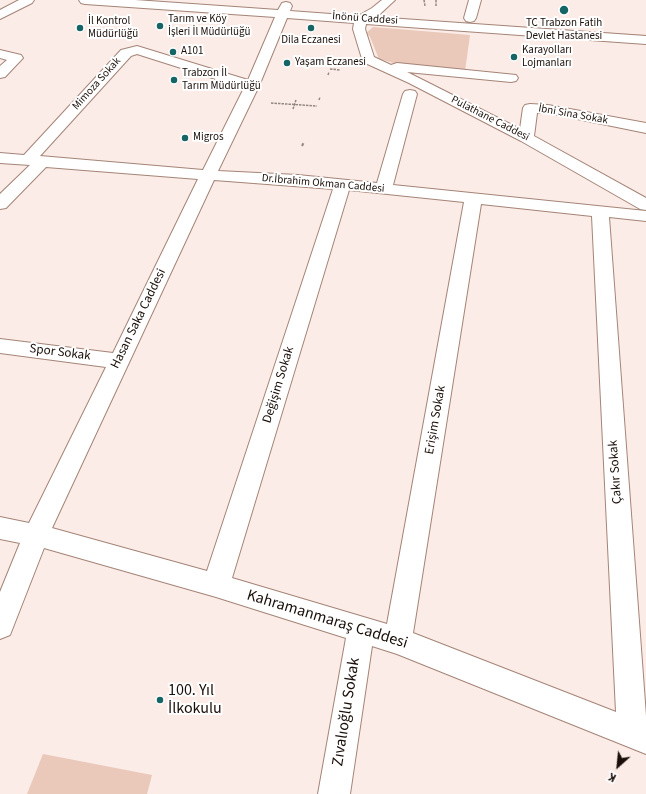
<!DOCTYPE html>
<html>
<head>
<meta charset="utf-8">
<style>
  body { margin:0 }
  #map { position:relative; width:646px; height:794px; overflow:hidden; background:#fbece7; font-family:"Source Sans 3",sans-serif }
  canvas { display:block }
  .north { position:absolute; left:598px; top:746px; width:40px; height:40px; -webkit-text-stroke:3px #fff; paint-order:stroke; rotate:207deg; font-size:11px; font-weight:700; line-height:16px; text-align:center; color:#190e09 }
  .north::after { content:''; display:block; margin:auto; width:14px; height:18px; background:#190e09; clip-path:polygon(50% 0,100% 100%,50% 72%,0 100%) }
</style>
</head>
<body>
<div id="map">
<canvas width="646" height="794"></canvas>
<div class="north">K</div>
</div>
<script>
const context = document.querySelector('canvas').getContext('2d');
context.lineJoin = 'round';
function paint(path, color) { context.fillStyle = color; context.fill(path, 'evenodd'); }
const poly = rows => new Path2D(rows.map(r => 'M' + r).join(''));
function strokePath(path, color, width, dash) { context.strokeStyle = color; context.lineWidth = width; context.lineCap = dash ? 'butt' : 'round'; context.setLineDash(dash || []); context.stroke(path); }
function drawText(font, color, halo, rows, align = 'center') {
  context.font = font + ' "Source Sans 3",sans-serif'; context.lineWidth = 4; context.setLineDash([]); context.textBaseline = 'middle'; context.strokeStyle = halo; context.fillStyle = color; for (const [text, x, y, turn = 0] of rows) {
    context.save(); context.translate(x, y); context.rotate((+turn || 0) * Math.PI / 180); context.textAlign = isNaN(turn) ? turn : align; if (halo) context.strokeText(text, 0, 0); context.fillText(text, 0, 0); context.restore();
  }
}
paint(poly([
  [374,17,646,35,646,37,374,18],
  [373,27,470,35,465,71,397,64,379,59,370,37,366,33],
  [43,754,152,775,147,794,27,794]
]), '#eac8ba');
const minor = poly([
  [19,0,34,0,32,3,0,19,0,10,19,0],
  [79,0,135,0,278,10,282,3,286,2,290,3,292,6,290,11,358,16,372,8,382,0,395,0,380,14,374,17,646,36,646,44,366,24,365,29,374,57,391,65,397,63,516,75,518,78,516,81,511,82,407,72,520,129,523,108,525,105,530,104,548,105,646,123,646,133,548,113,537,113,534,136,646,198,646,210,640,209,521,141,409,83,363,62,353,29,354,23,287,18,259,86,218,171,298,175,377,183,403,94,405,91,410,90,415,91,417,94,393,185,646,211,646,221,609,217,646,716,646,754,397,654,372,646,350,794,318,794,346,638,216,597,44,548,10,635,0,639,0,592,20,543,0,539,0,517,29,523,106,367,0,353,0,339,113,353,198,179,46,167,6,208,0,209,0,194,30,165,0,163,0,153,24,155,121,50,137,46,248,80,275,17,85,4,81,3,79,0],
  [137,54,244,88,203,170,40,156,131,56,137,54],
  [214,180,333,189,207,571,52,528,214,180],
  [349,190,464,202,387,624,232,578,349,190],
  [481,204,592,216,616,712,413,633,481,204],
  [469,0,481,0,476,18,474,21,470,22,466,21,464,18,469,0],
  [0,50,21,55,23,58,5,77,0,78,0,66,7,60,0,58,0,50]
]);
strokePath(minor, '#a48477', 2);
strokePath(poly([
  [424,0,425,6],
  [436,0,436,6],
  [330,69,340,70],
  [328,75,329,72],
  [319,100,320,97],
  [271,103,317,106],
  [293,109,296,100]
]), '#938681', 1.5, [2.5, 1]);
strokePath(poly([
  [302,146,304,142]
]), '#938681', 2, [3, 1.5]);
paint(minor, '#fff');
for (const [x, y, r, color] of [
  [564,10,5,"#166566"],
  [160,26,4,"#166566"],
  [80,28,4,"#166566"],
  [311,28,4,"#166566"],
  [173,52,4,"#166566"],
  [514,57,4,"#166566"],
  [287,63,4,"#166566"],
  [174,80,4,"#166566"],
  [185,138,4,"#166566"],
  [160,700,4,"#166566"]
]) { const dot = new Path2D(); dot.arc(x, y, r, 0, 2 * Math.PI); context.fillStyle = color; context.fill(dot); strokePath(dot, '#fff', 1.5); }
drawText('11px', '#190e09', '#fff', [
  ["İnönü Caddesi",365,19,4],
  ["Mimoza Sokak",97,84,-48],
  ["İbni Sina Sokak",573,115,10],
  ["Pulathane Caddesi",490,119,27],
  ["Dr.İbrahim Okman Caddesi",323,184,5]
]);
drawText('11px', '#190e09', '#fff', [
  ["Tarım ve Köy",168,20],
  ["İşleri İl Müdürlüğü",168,33],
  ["İl Kontrol",88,22],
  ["Müdürlüğü",88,35],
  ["TC Trabzon Fatih",564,24,"center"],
  ["Devlet Hastanesi",564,37,"center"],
  ["Dila Eczanesi",311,41,"center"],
  ["Karayolları",522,51],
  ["Lojmanları",522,64],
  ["A101",181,52],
  ["Yaşam Eczanesi",295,63],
  ["Trabzon İl",182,74],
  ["Tarım Müdürlüğü",182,87],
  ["Migros",193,138]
], 'left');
drawText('13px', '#190e09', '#fff', [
  ["Hasan Saka Caddesi",139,319,-64],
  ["Spor Sokak",60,353,7],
  ["Değişim Sokak",279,385,-73],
  ["Erişim Sokak",436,420,-80],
  ["Çakır Sokak",616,472,-94]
]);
drawText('16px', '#190e09', '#fff', [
  ["Kahramanmaraş Caddesi",327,620,17],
  ["Zıvalıoğlu Sokak",347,712,-81]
]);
drawText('16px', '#190e09', '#fff', [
  ["100. Yıl",168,691],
  ["İlkokulu",168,709]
], 'left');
</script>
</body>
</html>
